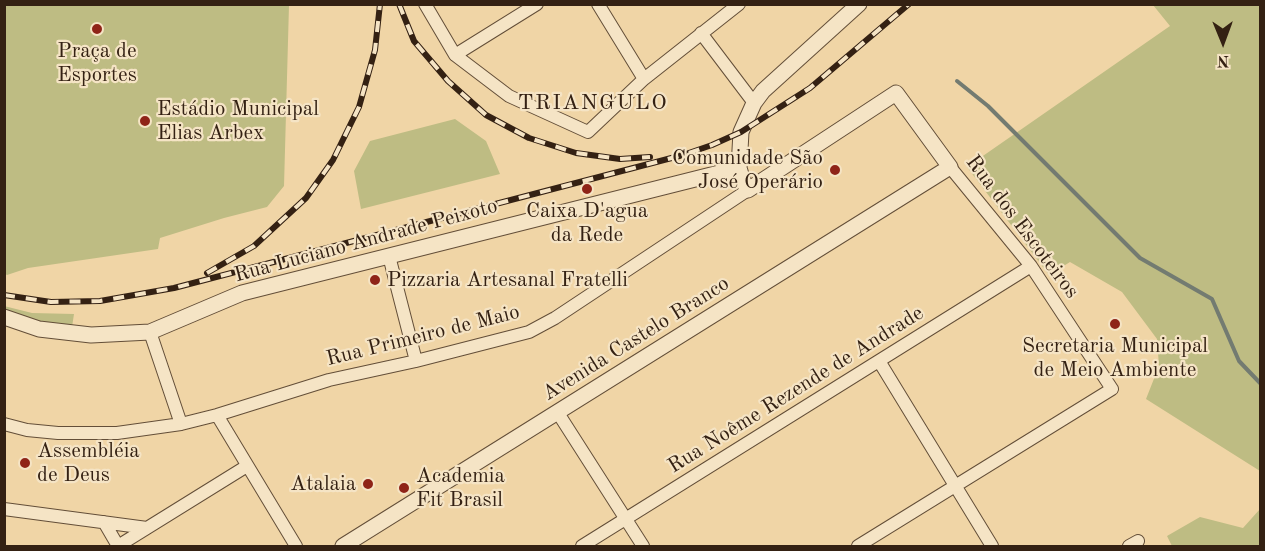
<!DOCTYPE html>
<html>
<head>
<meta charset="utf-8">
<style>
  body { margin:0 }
  #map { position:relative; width:1265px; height:551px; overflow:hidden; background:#f0d5a6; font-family:"Old Standard TT",serif }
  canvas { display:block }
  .frame { position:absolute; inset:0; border:6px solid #342113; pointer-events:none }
  .north { position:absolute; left:1193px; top:12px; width:60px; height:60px; -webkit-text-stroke:4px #f5e4c5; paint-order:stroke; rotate:179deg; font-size:16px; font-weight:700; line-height:24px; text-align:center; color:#342113 }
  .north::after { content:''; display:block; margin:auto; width:21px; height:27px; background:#342113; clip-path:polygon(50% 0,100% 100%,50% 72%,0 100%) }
</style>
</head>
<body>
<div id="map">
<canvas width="1265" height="551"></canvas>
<div class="frame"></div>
<div class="north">N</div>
</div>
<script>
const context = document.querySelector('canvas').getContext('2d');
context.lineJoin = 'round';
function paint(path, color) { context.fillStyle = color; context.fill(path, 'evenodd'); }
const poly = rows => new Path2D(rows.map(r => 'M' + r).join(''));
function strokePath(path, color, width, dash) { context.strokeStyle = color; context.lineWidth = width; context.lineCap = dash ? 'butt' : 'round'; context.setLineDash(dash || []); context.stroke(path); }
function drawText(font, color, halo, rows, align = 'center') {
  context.font = font + ' "Old Standard TT",serif'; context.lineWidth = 4.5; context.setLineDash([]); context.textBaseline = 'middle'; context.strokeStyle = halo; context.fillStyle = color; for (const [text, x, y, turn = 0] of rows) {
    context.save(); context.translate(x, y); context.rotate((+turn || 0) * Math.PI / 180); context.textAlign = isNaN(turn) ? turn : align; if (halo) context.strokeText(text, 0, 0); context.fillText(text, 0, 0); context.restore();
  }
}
paint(poly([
  [4,5,289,5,284,186,267,207,224,218,160,238,158,249,28,268,7,275,5,274],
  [1153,5,1260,5,1260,471,1146,399,1159,366,1157,339,1122,292,1070,262,1049,275,967,167,1170,26],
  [455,119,486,141,500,174,361,209,354,171,370,141],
  [4,306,32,313,74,314,72,327,33,321,5,311],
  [1260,509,1260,546,1172,546,1167,536,1200,517,1243,528]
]), '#bebc83');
strokePath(poly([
  [957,81,988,106,1140,258,1212,299,1239,361,1260,383]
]), '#737b71', 4);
const minor = poly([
  [425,4,455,55,509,96,588,132,644,79,739,4],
  [598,4,644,79],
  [701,33,754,103],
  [455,55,537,4],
  [389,256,416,361],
  [150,332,181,424],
  [879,361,992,546],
  [558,413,643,546],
  [217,415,296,546],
  [4,424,27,430,58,433,117,433,181,424,217,415,329,380,416,361,529,332,555,318,748,190],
  [4,509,147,528],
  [104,522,118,546],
  [118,546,247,466],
  [582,546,1031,266],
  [858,546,1112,389,1031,266,950,167],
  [1129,546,1138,541]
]);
const tertiary = poly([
  [4,317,39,329,91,335,150,332,242,293,739,168],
  [343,546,950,167,896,93,748,190,743,181,739,168,741,132,754,103,763,91,859,4]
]);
strokePath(minor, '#634e38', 14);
strokePath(tertiary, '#634e38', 17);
strokePath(minor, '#f5e4c5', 12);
strokePath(tertiary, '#f5e4c5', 15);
const rail = poly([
  [399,4,414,41,448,81,486,115,529,138,576,153,620,159,650,157],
  [207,273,254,246,306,198,333,160,359,107,375,50,380,4],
  [4,295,51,302,100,301,174,288,683,155,712,145,741,132,810,88,909,4]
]);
strokePath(rail, '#342113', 6);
strokePath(rail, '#f5e4c5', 4, [11]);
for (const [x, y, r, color] of [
  [97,29,6,"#8f2418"],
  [145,121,6,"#8f2418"],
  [835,170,6,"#8f2418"],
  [587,189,6,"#8f2418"],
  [375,280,6,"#8f2418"],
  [1115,324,6,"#8f2418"],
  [25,463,6,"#8f2418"],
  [368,484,6,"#8f2418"],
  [404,488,6,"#8f2418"]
]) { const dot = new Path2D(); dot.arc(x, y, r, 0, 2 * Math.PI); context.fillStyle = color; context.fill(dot); strokePath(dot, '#f5e4c5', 2); }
drawText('21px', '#342113', '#f5e4c5', [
  ["Praça de",97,51,"center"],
  ["Esportes",97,75,"center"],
  ["Estádio Municipal",157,109],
  ["Elias Arbex",157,133],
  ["Comunidade São",823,158,"right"],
  ["José Operário",823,182,"right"],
  ["Caixa D'agua",587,211,"center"],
  ["da Rede",587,235,"center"],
  ["Pizzaria Artesanal Fratelli",387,280],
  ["Secretaria Municipal",1115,346,"center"],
  ["de Meio Ambiente",1115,370,"center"],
  ["Assembléia",37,451],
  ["de Deus",37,475],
  ["Academia",416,476],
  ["Fit Brasil",416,500],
  ["Atalaia",356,484,"right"]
], 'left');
drawText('21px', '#342113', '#f5e4c5', [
  ["Rua dos Escoteiros",1022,227,53],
  ["Rua Luciano Andrade Peixoto",366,241,-15],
  ["Rua Primeiro de Maio",423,336,-14],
  ["Avenida Castelo Branco",636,339,-32],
  ["Rua Noême Rezende de Andrade",796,390,-32]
]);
context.letterSpacing = '1.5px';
drawText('22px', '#342113', '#f5e4c5', [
  ["TRIANGULO",593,103]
]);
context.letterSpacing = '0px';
</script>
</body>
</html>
